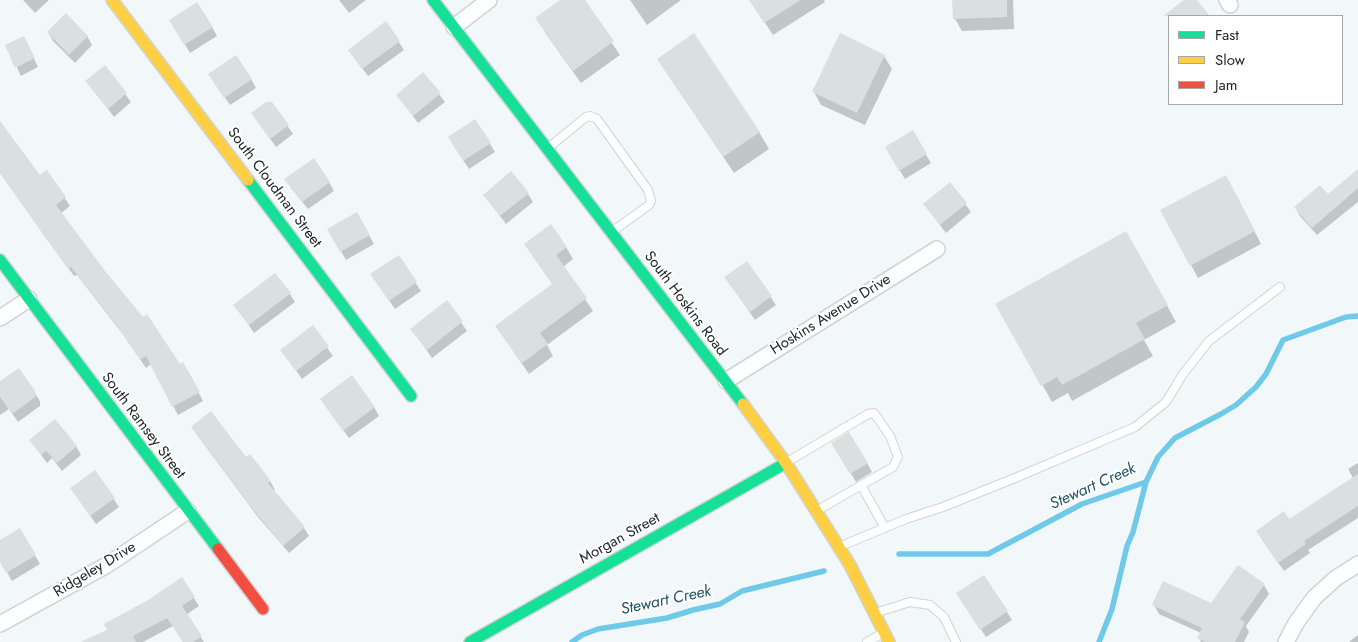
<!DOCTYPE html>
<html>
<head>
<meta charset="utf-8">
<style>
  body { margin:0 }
  #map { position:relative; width:1358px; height:642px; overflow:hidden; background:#f2f8fa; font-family:Jost,sans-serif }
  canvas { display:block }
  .legend { position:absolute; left:1168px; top:15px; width:175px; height:90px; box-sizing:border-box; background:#fff; border:1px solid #a5a7a8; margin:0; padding:6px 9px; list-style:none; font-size:15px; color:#1e2325 }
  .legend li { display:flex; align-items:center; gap:10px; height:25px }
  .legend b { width:25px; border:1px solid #a5a7a8 }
</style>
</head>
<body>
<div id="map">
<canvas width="1358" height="642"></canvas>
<ul class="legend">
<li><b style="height:6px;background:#16e098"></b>Fast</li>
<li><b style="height:6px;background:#ffcf43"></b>Slow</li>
<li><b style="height:6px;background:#f24e42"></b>Jam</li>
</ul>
</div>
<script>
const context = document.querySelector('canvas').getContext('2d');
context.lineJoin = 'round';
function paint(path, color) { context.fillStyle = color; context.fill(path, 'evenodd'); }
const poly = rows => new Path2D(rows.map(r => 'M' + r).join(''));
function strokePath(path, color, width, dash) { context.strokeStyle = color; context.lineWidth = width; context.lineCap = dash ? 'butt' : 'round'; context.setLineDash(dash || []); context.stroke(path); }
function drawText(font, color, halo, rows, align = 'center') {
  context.font = font + ' Jost,sans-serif'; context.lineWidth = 4; context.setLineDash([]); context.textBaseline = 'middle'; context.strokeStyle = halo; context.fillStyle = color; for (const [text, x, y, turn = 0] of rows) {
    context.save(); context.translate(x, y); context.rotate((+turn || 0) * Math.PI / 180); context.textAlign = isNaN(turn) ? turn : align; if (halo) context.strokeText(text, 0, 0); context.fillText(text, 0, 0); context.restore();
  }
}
paint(poly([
  [23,0,49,0,35,13],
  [339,0,366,0,349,13],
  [562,0,583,0,620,55,581,83,544,31],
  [630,0,681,0,647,25],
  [750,0,824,0,825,2,773,35],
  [954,0,1013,0,1014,29,962,31,955,19],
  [171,21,212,27,217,36,190,53],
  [386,23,404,50,368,76,355,59],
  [48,32,87,36,92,45,75,63,53,41],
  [6,45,28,46,38,67,21,76],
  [884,56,892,69,865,125,821,105,814,92],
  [658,59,759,132,769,149,734,173],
  [105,67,131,102,114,117,87,81],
  [423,74,445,102,418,123,398,95],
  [251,79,256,88,230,105,215,83],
  [272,104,293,134,276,147,258,122],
  [0,124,39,176,46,171,70,206,61,213,104,272,180,365,188,372,203,401,178,415,151,364,146,368,122,333,77,275,74,276,0,173],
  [912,132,931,163,905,179,886,148],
  [490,144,495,152,469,169,454,146],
  [1358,171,1358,202,1317,235,1300,216,1295,207,1328,196],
  [329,182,334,191,308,209,291,188],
  [950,183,971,212,946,233,924,204],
  [1233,189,1261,244,1198,278,1191,265],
  [528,194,533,202,506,224,484,195],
  [357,214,374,244,346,260,329,230],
  [526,244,566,247,573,259,563,267,593,311,547,345,553,356,529,374,496,326,553,285],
  [1136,249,1176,322,1144,340,1153,356,1072,401,1068,393,1052,402,997,304],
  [398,257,421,291,395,309,377,283],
  [747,262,776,305,755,320,726,278],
  [290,294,295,302,254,333,235,305],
  [447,302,467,331,432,358,412,329],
  [312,327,333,356,302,379,282,350],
  [0,383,34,392,40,401,40,406,18,422,9,409,0,415],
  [374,407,379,416,349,438,327,408],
  [197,435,246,458,270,481,275,490,273,491,304,528,309,536,289,553,258,517],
  [31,441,76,446,81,455,62,471,52,458,47,463],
  [837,451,867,463,872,472,856,482],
  [1358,463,1358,518,1308,550,1310,553,1284,571,1262,540,1353,478,1348,469],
  [95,472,119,507,96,524,77,497],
  [20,530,40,564,12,581,0,559,0,542],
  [984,576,1012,620,986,637,963,602],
  [182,579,199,606,186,615,204,642,183,642,173,626,143,642,81,642,109,631],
  [1264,585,1269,594,1246,626,1249,632,1244,642,1201,642,1199,638,1201,633,1159,614,1154,605,1212,605],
  [1358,635,1358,642,1349,642,1350,641]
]), '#0003');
strokePath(poly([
  [899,554,988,554,1082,504,1146,482],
  [572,642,582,635,598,629,667,618,693,610,720,604,742,591,824,571],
  [1099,642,1112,609,1127,546,1133,532,1146,482,1158,457,1175,438,1221,414,1236,405,1256,387,1266,374,1283,340,1346,317,1358,316]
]), '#6fc9e8', 5.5);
paint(poly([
  [560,0,585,0,614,41,573,71,535,18],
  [749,0,801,0,764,23],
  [952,0,1007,0,1007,17,953,19],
  [1184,0,1197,0,1210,16,1163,16],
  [197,2,213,27,184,45,169,20],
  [66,13,88,36,69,55,47,32],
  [386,21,400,41,362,69,348,50],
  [694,33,760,132,723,157,657,59],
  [840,33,885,55,857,113,812,92],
  [24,36,35,58,15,68,5,45],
  [236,55,252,79,224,98,208,74],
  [105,65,127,93,108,109,85,81],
  [423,72,441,93,413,116,396,95],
  [266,102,272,102,289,125,270,139,251,113],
  [475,119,491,143,463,161,448,137],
  [0,121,40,175,47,170,66,197,56,205,105,271,143,317,147,314,180,364,183,362,200,392,172,407,146,356,140,360,116,324,71,267,68,269,42,233,0,173],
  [913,130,927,154,899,171,885,147],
  [314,158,330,182,302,202,284,179],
  [1358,169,1358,188,1312,228,1294,207,1320,185,1328,194],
  [511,171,529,193,500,216,483,195],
  [1226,175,1255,231,1190,266,1160,210],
  [950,182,967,203,940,225,923,204],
  [357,212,370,235,340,252,327,229],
  [551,224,567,247,556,255,587,298,540,333,548,344,522,363,495,326,552,284,524,244],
  [1126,231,1168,305,1136,323,1145,339,1062,385,1057,377,1041,386,995,304],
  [399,255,417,282,389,301,370,274],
  [747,261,772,296,750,312,724,277],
  [275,273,291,293,249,325,233,305],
  [447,300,463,321,427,350,410,329],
  [313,325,329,346,296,371,280,350],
  [19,368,35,391,35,397,12,414,0,397,0,381],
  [352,375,375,407,343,431,320,399],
  [211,411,246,457,250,454,271,481,268,483,305,527,283,546,252,508,191,427],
  [55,419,77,446,57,463,46,451,41,455,29,440],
  [849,432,868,463,850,474,831,443],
  [95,470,115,498,90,516,70,488],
  [1358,474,1358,506,1304,541,1306,544,1278,563,1256,531,1284,511,1289,519],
  [20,528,36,555,6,573,0,562,0,540],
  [1238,565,1265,584,1240,619,1245,622,1235,642,1205,642,1197,638,1202,628,1152,605,1163,581,1211,603],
  [984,575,1008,611,980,630,956,593],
  [182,577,195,597,182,606,202,636,193,642,183,642,167,618,133,636,136,642,80,642,107,630,104,624,148,600]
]), '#dadfe0');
const lane = poly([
  [548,148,586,117,590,116,597,119,648,190,651,201,649,205,613,231],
  [787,462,868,414,874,413,890,436,898,457,893,467,818,510],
  [861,485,885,528],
  [841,546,906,519,943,507,1015,478,1135,427,1166,402,1183,374,1209,341,1280,287],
  [875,613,910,602,930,605,944,617,956,642],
  [867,642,883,633]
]);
const street = poly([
  [1227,0,1230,5],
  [454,27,489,0],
  [0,318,29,299],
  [726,381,937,249],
  [0,624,107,565,188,511],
  [1286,642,1296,623,1314,598,1336,578,1358,564]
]);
const fast = poly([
  [433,0,743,404],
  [248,180,411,396],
  [0,260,218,549],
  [470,642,786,463]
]);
const slow = poly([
  [112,0,248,180],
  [743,404,786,463,850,565,889,642]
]);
const jam = poly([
  [218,549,263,609]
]);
strokePath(lane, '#cfd4d6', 10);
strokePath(street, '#cfd4d6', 18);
strokePath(fast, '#cfd4d6', 14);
strokePath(slow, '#cfd4d6', 14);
strokePath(jam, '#cfd4d6', 14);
strokePath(lane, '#fdfefe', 8);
strokePath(street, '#fdfefe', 15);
strokePath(fast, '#16e098', 11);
strokePath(slow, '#ffcf43', 11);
strokePath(jam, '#f24e42', 11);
drawText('15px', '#1e2325', '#fff', [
  ["South Cloudman Street",274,188,53],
  ["South Hoskins Road",685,304,53],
  ["Hoskins Avenue Drive",831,315,-32],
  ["South Ramsey Street",143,426,53],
  ["Morgan Street",620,539,-29],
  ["Ridgeley Drive",95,570,-31]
]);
drawText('italic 16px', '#235567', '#fff', [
  ["Stewart Creek",1093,487,-24],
  ["Stewart Creek",666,601,-12]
]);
</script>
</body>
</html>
